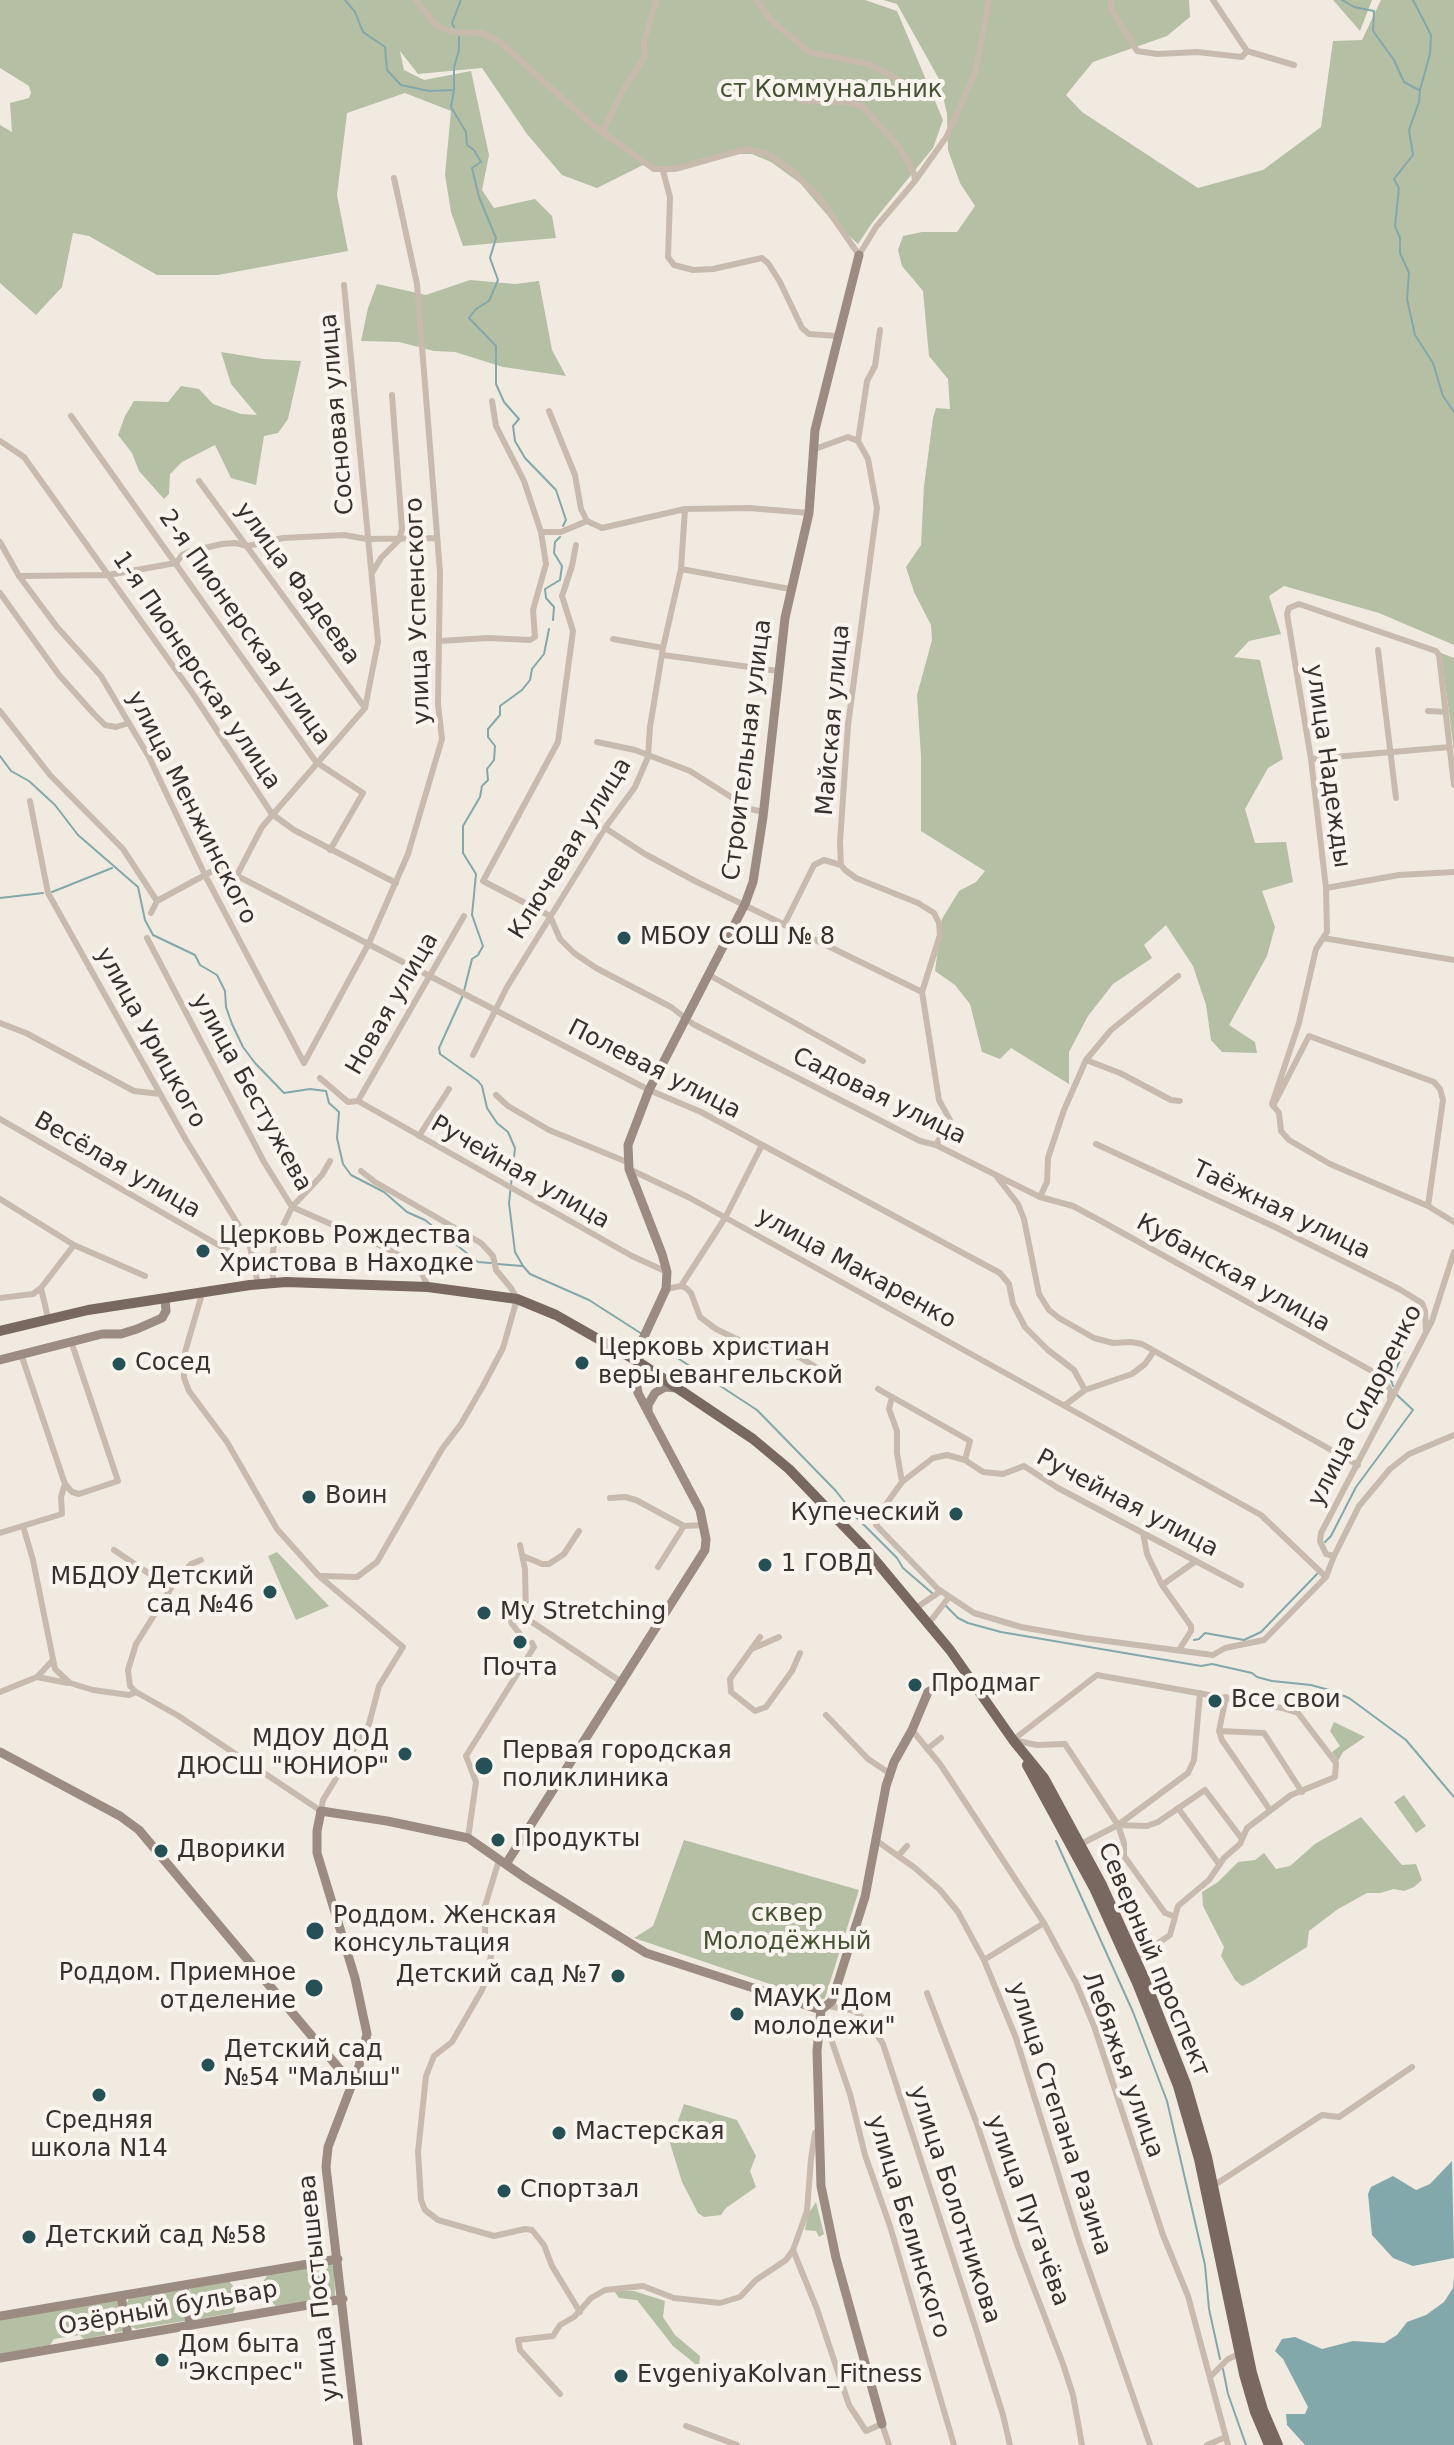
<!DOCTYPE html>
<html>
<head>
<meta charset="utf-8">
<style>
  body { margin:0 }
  canvas { display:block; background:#f1eae1 }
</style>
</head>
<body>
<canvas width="1454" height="2445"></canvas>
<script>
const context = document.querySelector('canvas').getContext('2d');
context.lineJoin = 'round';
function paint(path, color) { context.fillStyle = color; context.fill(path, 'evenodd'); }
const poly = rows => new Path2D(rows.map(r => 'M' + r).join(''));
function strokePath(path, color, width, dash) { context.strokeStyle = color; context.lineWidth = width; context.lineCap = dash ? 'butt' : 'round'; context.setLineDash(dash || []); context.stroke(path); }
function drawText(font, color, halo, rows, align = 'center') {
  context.font = font + ' "DejaVu Sans",sans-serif'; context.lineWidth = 8; context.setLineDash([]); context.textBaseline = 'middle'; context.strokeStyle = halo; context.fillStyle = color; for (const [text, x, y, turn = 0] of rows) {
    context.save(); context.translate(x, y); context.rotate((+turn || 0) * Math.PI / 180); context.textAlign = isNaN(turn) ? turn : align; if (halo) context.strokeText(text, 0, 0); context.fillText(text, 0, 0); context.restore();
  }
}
paint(poly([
  [0,0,865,0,897,11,943,120,933,148,872,223,858,244,828,216,800,183,771,162,752,154,739,154,665,173,653,171,643,165,597,188,562,175,527,134,482,68,418,74,400,51,404,70,424,80,471,71,489,155,482,190,494,208,535,199,552,216,556,238,463,246,451,212,445,175,451,111,405,93,347,113,337,195,348,251,218,275,157,275,89,236,73,233,62,287,36,315,0,283,0,125,12,132,10,103,29,98,31,93,29,86,0,68],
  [883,0,1189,0,1190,17,1167,36,1093,62,1066,95,1082,112,1198,188,1263,170,1321,127,1333,41,1362,40,1381,0,1454,0,1454,645,1379,613,1284,586,1269,596,1281,634,1249,641,1234,657,1260,660,1283,759,1268,768,1245,809,1255,843,1286,842,1293,882,1262,891,1275,927,1267,956,1229,1025,1255,1042,1257,1053,1222,1052,1211,1040,1206,1005,1193,966,1166,925,1144,945,1152,958,1113,984,1088,1016,1069,1052,1069,1084,1011,1048,1000,1059,982,1052,970,1004,955,985,935,971,942,919,959,891,976,882,985,871,921,831,921,756,917,695,932,640,931,625,914,592,906,567,921,545,924,486,933,418,936,408,950,409,948,379,929,356,923,291,902,266,898,250,903,236,922,232,957,232,975,206,960,183,948,150,947,114,939,79,897,4],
  [1333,0,1372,0,1360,31],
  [470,280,515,284,539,281,552,350,566,376,503,367,455,352,434,351,399,342,361,341,368,308,377,284,426,295],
  [221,352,264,359,301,361,288,419,278,433,264,436,256,485,231,478,215,445,182,462,170,474,169,494,164,499,139,471,132,453,118,435,125,416,134,401,168,402,181,386,199,389,213,404,241,414,257,415,231,384],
  [1441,653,1454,658,1454,751],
  [277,1552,329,1606,296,1620,268,1556],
  [1334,1722,1365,1737,1343,1752,1338,1761,1332,1752,1340,1746,1330,1731],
  [1404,1795,1426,1826,1416,1833,1394,1802],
  [1361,1817,1402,1865,1416,1864,1422,1880,1414,1887,1404,1891,1394,1889,1380,1893,1367,1893,1338,1909,1309,1931,1307,1947,1251,1982,1242,1986,1235,1980,1221,1956,1224,1947,1203,1906,1202,1892,1218,1882,1238,1862,1255,1860,1264,1853,1276,1869,1290,1866,1315,1844],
  [684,1840,859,1890,825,1998,820,2001,634,1938,653,1926],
  [684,2104,737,2120,756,2156,750,2171,756,2187,726,2208,721,2215,704,2217,698,2213,682,2182,670,2143],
  [816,2202,824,2234,819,2237,816,2231,805,2230,808,2214],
  [331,2264,334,2267,335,2296,276,2306,270,2300,236,2305,233,2313,192,2320,190,2288,228,2280,234,2287,262,2283,269,2273],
  [177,2289,182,2291,185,2321,136,2329,130,2326,127,2303,129,2298],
  [614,2291,634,2291,665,2301,663,2317,675,2335,700,2356,699,2367,673,2346,637,2300,619,2298],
  [119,2299,125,2331,84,2339,80,2335,54,2339,50,2345,0,2354,0,2319]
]), '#b4bfa3');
paint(poly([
  [1452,2161,1454,2258,1413,2266,1393,2258,1372,2235,1368,2194,1371,2187,1393,2176,1416,2190,1430,2184],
  [1454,2276,1454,2445,1305,2445,1287,2425,1286,2414,1305,2414,1308,2407,1283,2359,1275,2351,1282,2339,1295,2337,1322,2349,1353,2341,1384,2343,1397,2335,1407,2322,1426,2315,1444,2302,1453,2288]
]), '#83a8ab');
strokePath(poly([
  [345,0,355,12,363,32,385,47,387,70,401,85,429,91,454,90,451,107,466,132,467,145,474,150,481,162,472,168,479,197,496,238,490,258,498,280,489,301,476,309,469,318,496,346,496,384,504,402,519,419,513,426,515,441,525,458,556,490,566,520,563,526],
  [1342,0,1354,7,1374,11,1373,31,1394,60,1404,82,1419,90],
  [1413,0,1431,35,1430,54,1420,90,1419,102,1409,130,1413,155,1394,179,1399,188,1395,226,1400,238,1400,253,1409,273,1407,299,1415,335,1433,363,1443,396,1454,412],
  [454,27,452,23,461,0],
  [454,90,454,67,459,50,459,37],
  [553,620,554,607,546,598,545,589,560,580,562,566,554,553,555,542,560,537],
  [549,629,544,654,532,669,530,680,522,690,500,706,500,715,488,729,488,737,495,746,494,760,487,769,488,780,482,786,480,797,463,826,463,853,476,874,472,915,483,946,478,955,472,959,463,995,439,1048,440,1054,478,1081,482,1086,487,1108,497,1123,508,1132,515,1148,509,1203,515,1252,523,1266,530,1274,589,1300,642,1334],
  [0,756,11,771,29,781,55,805,78,835,138,887,145,920,153,935,195,955,200,965,217,975,225,991,226,1007,232,1024,243,1047,255,1063,284,1093,310,1089,326,1091,329,1103,339,1112,337,1138,343,1164,351,1175,384,1192,407,1212,425,1220,478,1262,491,1263],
  [52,892,112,868],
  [0,898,43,893],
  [497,1264,522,1266],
  [647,1338,757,1410,836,1491,857,1518,897,1558,903,1568,932,1593],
  [1393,1386,1391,1380,1405,1349],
  [1325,1542,1331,1536,1356,1487,1413,1410,1397,1395],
  [945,1605,958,1618,968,1623,1001,1632,1201,1666,1212,1664,1252,1673,1257,1677,1272,1681,1311,1685,1329,1690,1349,1698,1406,1740,1454,1797],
  [1194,1640,1199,1639,1205,1633,1244,1640,1261,1632,1317,1574],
  [1056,1841,1133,2012,1167,2101,1205,2265,1209,2309,1220,2359],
  [1223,2369,1228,2394,1246,2445]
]), '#83a8ab', 2);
strokePath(poly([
  [416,0,434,23,443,29,454,32,482,33,499,41,590,123,654,169,675,169,746,149,768,154,791,170,818,196,859,255,876,227,915,181,947,136,976,70,989,0],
  [756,0,770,19,809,52,869,64,914,88,938,89],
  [1111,0,1111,8,1137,51,1157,54,1197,52,1242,57,1247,51],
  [1213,0,1247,51,1294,65],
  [762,79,804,101,845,102,862,106,900,148,914,173,915,181],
  [602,133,621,94,645,56,644,41,656,0],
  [663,171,670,197,668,257,674,265,693,270,713,269,762,258,768,263,780,282,802,328,809,334,837,336],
  [344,285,378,642,365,708],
  [549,411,575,475,581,509,587,521],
  [71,416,316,762,363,793,330,850],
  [0,441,24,457,193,694,272,814,294,830,396,883],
  [858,441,867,381,875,366,880,330],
  [815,449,848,437,858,441,868,459,877,508,848,725,840,842,841,865,845,870,856,878,918,903,934,913,939,923,940,935,922,992],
  [199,481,365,708],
  [587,521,602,528,685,509,749,508,809,513],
  [541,532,561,532,587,521],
  [0,542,19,576,57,627,101,676,149,757,205,875,304,1063,369,943,408,854,442,739,438,704,440,572,417,284,394,178],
  [576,545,572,566,562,596,573,631,558,742,483,881,550,916,560,939,574,953,596,968,671,1007,693,1024,920,1141,936,1145,1040,1197,1073,1206,1101,1221,1381,1376,1390,1390,1390,1401],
  [681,569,790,589],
  [372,573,381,558,399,540,402,529,392,395],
  [19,576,108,575,176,563,182,555,191,551,222,544,235,543,248,546,283,538,344,535,367,539,435,538],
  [0,593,59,675,94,714,105,725,116,727,129,723],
  [613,639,663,648],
  [440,641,488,638,530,640,535,637,533,610,546,564,541,532,524,481,496,426,492,401],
  [1378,650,1396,798],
  [663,655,778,671],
  [0,711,50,775,123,849,157,901,151,913],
  [1428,711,1446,712],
  [597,742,635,750,690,771,750,809,764,812],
  [1311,759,1450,747],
  [1454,785,1439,655,1436,651,1299,604,1289,608,1287,614,1311,759,1326,888,1327,932,1316,949,1299,1023,1272,1104,1279,1113,1281,1131,1289,1140,1330,1164,1428,1206,1454,1222],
  [30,801,48,893,186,1140,249,1242,258,1284],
  [605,828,645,854,695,881,922,992],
  [237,875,262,827,365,708],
  [1326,888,1399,875,1454,872],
  [157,901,216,869,226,870,649,1090,701,1112,1000,1273,1009,1284,1013,1304,1025,1327,1048,1350,1074,1370,1085,1390],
  [784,925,814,865,824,860,841,865],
  [147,938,264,1162,292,1207,386,1248,413,1263,421,1271,428,1287],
  [1323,938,1454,960],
  [709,975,863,1061],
  [922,992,939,1100,950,1120,936,1145],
  [0,1023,26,1033,134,1091,160,1094],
  [473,1055,507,987,605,828,635,787,648,757,650,727,663,648,681,569,685,509],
  [1086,1060,1120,1073,1171,1100,1180,1101],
  [320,1078,348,1102,358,1101],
  [496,1095,508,1106,549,1130,627,1162],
  [358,1101,632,1256,667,1272],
  [358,1101,464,916],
  [1273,1106,1309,1036,1434,1082,1440,1089,1443,1100,1428,1206],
  [0,1119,241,1258,255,1270],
  [419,1136,449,1089],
  [1096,1144,1275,1227,1399,1289,1422,1303,1425,1311,1426,1332],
  [629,1169,690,1198,1261,1515,1326,1577],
  [997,1177,1018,1204,1024,1219,1039,1294,1049,1310,1059,1318,1094,1338,1113,1343,1131,1342,1142,1344,1358,1465],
  [1040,1197,1047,1182,1048,1158,1064,1110,1086,1060,1111,1030,1178,976],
  [0,1199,74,1245,145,1276],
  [274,1283,271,1264,274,1245,292,1207,322,1175,330,1161],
  [681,1286,725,1218,762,1145],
  [666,1289,681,1286,686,1288,691,1293,700,1317,716,1329,747,1344,777,1350,801,1358,840,1382],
  [0,1298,33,1294,41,1288],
  [48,1318,41,1288,74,1245],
  [878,1389,970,1441,965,1460,983,1472,1003,1474,1024,1466,1058,1488,1241,1585],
  [892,1397,889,1409,897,1431,897,1453,902,1482],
  [1065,1405,1085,1390,1132,1374,1145,1364,1154,1351],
  [965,1460,947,1455,933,1458,902,1482,879,1514,876,1525,938,1589,974,1613,1021,1627,1084,1638,1213,1655,1225,1648,1264,1640,1326,1577,1334,1556,1326,1554,1320,1541,1321,1533,1432,1321,1454,1252],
  [65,1484,72,1492,79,1494,118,1481,71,1341],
  [610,1498,625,1497,636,1500,684,1526,704,1525],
  [23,1526,33,1560,55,1669,70,1683,93,1690,129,1695,136,1692],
  [0,1533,62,1514,61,1497,65,1484,21,1354],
  [1143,1533,1147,1554,1162,1585],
  [520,1545,525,1569,526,1618],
  [114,1550,160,1581,173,1585],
  [523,1556,542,1564,549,1564,564,1554,579,1531],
  [1334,1556,1359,1506,1390,1469,1409,1454,1454,1435],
  [201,1560,191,1564,173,1585,136,1644,128,1670,130,1686,136,1692,177,1715,321,1811,323,1800,369,1724,379,1686,403,1647,319,1576,277,1529,227,1442,189,1391,184,1378,185,1352,202,1294],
  [658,1567,684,1526],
  [322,1576,357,1577,377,1562,442,1449,461,1424,483,1386,503,1348,517,1299,511,1288,496,1270,493,1256,481,1243,375,1182,361,1171],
  [916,1608,941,1591],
  [929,1623,949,1597],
  [520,1634,512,1624,508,1611,526,1618,623,1683],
  [760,1637,730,1679,731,1692,755,1711,766,1707,792,1671,800,1653],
  [754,1648,779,1637],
  [1179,1650,1191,1631,1191,1626,1162,1585,1196,1561],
  [37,1677,68,1683],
  [0,1692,37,1677,52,1661],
  [1226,1697,1219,1731,1222,1740,1270,1810],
  [826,1715,868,1759,889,1773],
  [912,1730,940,1764,969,1808,1044,1923,1076,1983,1094,2026,1163,2235,1188,2296,1228,2445],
  [1219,1731,1264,1733,1302,1792],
  [1013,1740,1097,1675,1282,1708,1298,1713,1336,1763,1335,1777,1291,1795,1247,1828,1240,1844,1224,1858,1209,1880,1178,1906,1170,1935,1133,1960],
  [1013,1740,1037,1745,1065,1744,1118,1825,1124,1843,1124,1856,1165,1913,1173,1916],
  [927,1749,941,1738],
  [1178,1808,1219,1864],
  [1118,1825,1147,1826,1158,1822,1205,1790,1242,1839],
  [468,1838,476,1782,466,1756,534,1647,532,1643],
  [877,1841,915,1868,940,1890,958,1912,984,1960,1016,2038,1079,2241,1150,2445],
  [1081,1844,1118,1825,1188,1773,1194,1760,1200,1693],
  [898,1856,907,1846],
  [499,1860,485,1906,485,1936,486,1944,492,1950,487,1977,482,1990,452,2042,434,2056,426,2076,418,2152,421,2200,425,2210,438,2220,494,2236,525,2229,532,2230,544,2245,552,2266,580,2312],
  [984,1960,1044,1923],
  [927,1993,977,2124,1018,2247,1063,2364,1073,2395,1082,2445],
  [828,2006,855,2011,872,2027,883,2044,975,2326,1003,2415,1010,2445],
  [818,2025,829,2033,850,2094,865,2155,890,2226,954,2445],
  [1213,2186,1322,2115,1339,2117,1412,2067],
  [793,2250,817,2309,849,2405,866,2431,882,2424,889,2445],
  [1211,2376,1228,2359,1239,2354],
  [560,2394,520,2350,518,2340,553,2336,560,2325,574,2317,591,2298,605,2290,643,2286,674,2298,720,2303,740,2297,756,2280,786,2260,793,2250,807,2211,811,2159,815,2133,818,2130],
  [686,2426,737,2445],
  [1207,2445,1226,2437]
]), '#c8bbae', 6);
strokePath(poly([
  [0,1360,102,1334,121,1334,137,1329,162,1318,166,1311,165,1299],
  [648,1412,648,1405,655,1393,665,1387,677,1388],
  [0,1752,120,1816,139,1830,352,2084],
  [506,1864,705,1550,706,1539,700,1510,638,1393,636,1379,641,1343,666,1289,667,1272,662,1254,629,1169,628,1145,649,1090,745,904,753,882,763,817,785,618,809,513,815,430,859,255],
  [821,2010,817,2051,821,2186,836,2258,882,2424],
  [821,2010,832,2001,865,1897,886,1786,894,1762,912,1730,928,1692,943,1684,972,1681],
  [184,2285,190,2325],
  [121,2296,128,2335],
  [0,2316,338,2259],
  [0,2358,343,2299],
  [358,2445,326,2167,328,2147,359,2066,367,2034,355,1978,317,1853,317,1831,321,1811,387,1821,468,1838,527,1879,646,1953,821,2010]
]), '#9c8b80', 9);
strokePath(poly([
  [0,1331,88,1310,250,1285,286,1282,428,1287,517,1299,556,1315,637,1361,753,1439,789,1469,865,1548,950,1650,1013,1740,1044,1778,1102,1885,1145,1980,1186,2084,1207,2157,1252,2373,1263,2410,1278,2445],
  [1027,1765,1094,1888,1137,1983,1178,2086,1199,2159,1244,2374,1255,2412,1269,2445]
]), '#78685f', 10);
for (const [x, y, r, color] of [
  [624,938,8,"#255055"],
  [203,1251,8,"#255055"],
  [582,1363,8,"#255055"],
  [119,1364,8,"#255055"],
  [309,1497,8,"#255055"],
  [956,1514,8,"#255055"],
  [765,1565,8,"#255055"],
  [270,1592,8,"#255055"],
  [484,1613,8,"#255055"],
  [520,1642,8,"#255055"],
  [915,1685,8,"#255055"],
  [1215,1701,8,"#255055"],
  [405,1754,8,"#255055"],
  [484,1766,10,"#255055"],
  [498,1840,8,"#255055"],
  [161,1851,8,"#255055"],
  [315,1931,10,"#255055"],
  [618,1976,8,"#255055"],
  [314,1988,10,"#255055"],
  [737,2014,8,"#255055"],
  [208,2065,8,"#255055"],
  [99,2095,8,"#255055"],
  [559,2133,8,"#255055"],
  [504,2191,8,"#255055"],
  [29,2237,8,"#255055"],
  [162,2360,8,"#255055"],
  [621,2376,8,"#255055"]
]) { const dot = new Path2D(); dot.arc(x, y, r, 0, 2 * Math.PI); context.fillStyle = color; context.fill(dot); strokePath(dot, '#f9f4ee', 3); }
drawText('24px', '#465332', '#f9f4ee', [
  ["ст Коммунальник",831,91],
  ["сквер",787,1915],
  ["Молодёжный",787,1943]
]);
drawText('24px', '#38302c', '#f9f4ee', [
  ["Сосновая улица",338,414,-95],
  ["улица Фадеева",297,584,54],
  ["улица Успенского",419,611,-92],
  ["2-я Пионерская улица",244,628,55],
  ["1-я Пионерская улица",196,671,56],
  ["Майская улица",834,720,-85],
  ["Строительная улица",748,750,-83],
  ["улица Надежды",1327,766,82],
  ["улица Менжинского",191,808,63],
  ["Ключевая улица",571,849,-58],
  ["Новая улица",393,1004,-60],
  ["улица Урицкого",150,1038,61],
  ["Полевая улица",654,1070,27],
  ["улица Бестужева",251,1093,61],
  ["Садовая улица",879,1097,26],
  ["Весёлая улица",117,1166,30],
  ["Ручейная улица",520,1173,30],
  ["Таёжная улица",1281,1211,26],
  ["улица Макаренко",856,1269,29],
  ["Кубанская улица",1233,1274,29],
  ["улица Сидоренко",1366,1406,-63],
  ["Ручейная улица",1127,1504,28],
  ["Северный проспект",1153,1960,67],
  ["Лебяжья улица",1122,2065,70],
  ["улица Степана Разина",1059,2119,72],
  ["улица Болотникова",954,2205,72],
  ["улица Пугачёва",1027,2211,70],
  ["улица Белинского",908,2227,73],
  ["улица Постышева",320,2288,-96],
  ["Озёрный бульвар",168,2309,-10]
]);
drawText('24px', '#38302c', '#f9f4ee', [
  ["МБОУ СОШ № 8",640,938],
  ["Церковь Рождества",219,1237],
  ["Христова в Находке",219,1265],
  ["Церковь христиан",598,1349],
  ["веры евангельской",598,1377],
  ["Сосед",135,1364],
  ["Воин",325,1497],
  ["Купеческий",940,1514,"right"],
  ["1 ГОВД",781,1565],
  ["МБДОУ Детский",254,1578,"right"],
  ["сад №46",254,1606,"right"],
  ["My Stretching",500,1613],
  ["Почта",520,1669,"center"],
  ["Продмаг",931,1685],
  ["Все свои",1231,1701],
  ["МДОУ ДОД",389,1740,"right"],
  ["ДЮСШ \"ЮНИОР\"",389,1768,"right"],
  ["Первая городская",502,1752],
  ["поликлиника",502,1780],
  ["Продукты",514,1840],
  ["Дворики",177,1851],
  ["Роддом. Женская",333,1917],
  ["консультация",333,1945],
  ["Роддом. Приемное",296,1974,"right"],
  ["отделение",296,2002,"right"],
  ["Детский сад №7",602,1976,"right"],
  ["МАУК \"Дом",753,2000],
  ["молодежи\"",753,2028],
  ["Детский сад",224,2051],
  ["№54 \"Малыш\"",224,2079],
  ["Средняя",99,2122,"center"],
  ["школа N14",99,2150,"center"],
  ["Мастерская",575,2133],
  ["Спортзал",520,2191],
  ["Детский сад №58",45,2237],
  ["Дом быта",178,2346],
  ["\"Экспрес\"",178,2374],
  ["EvgeniyaKolvan_Fitness",637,2376]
], 'left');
</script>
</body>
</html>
